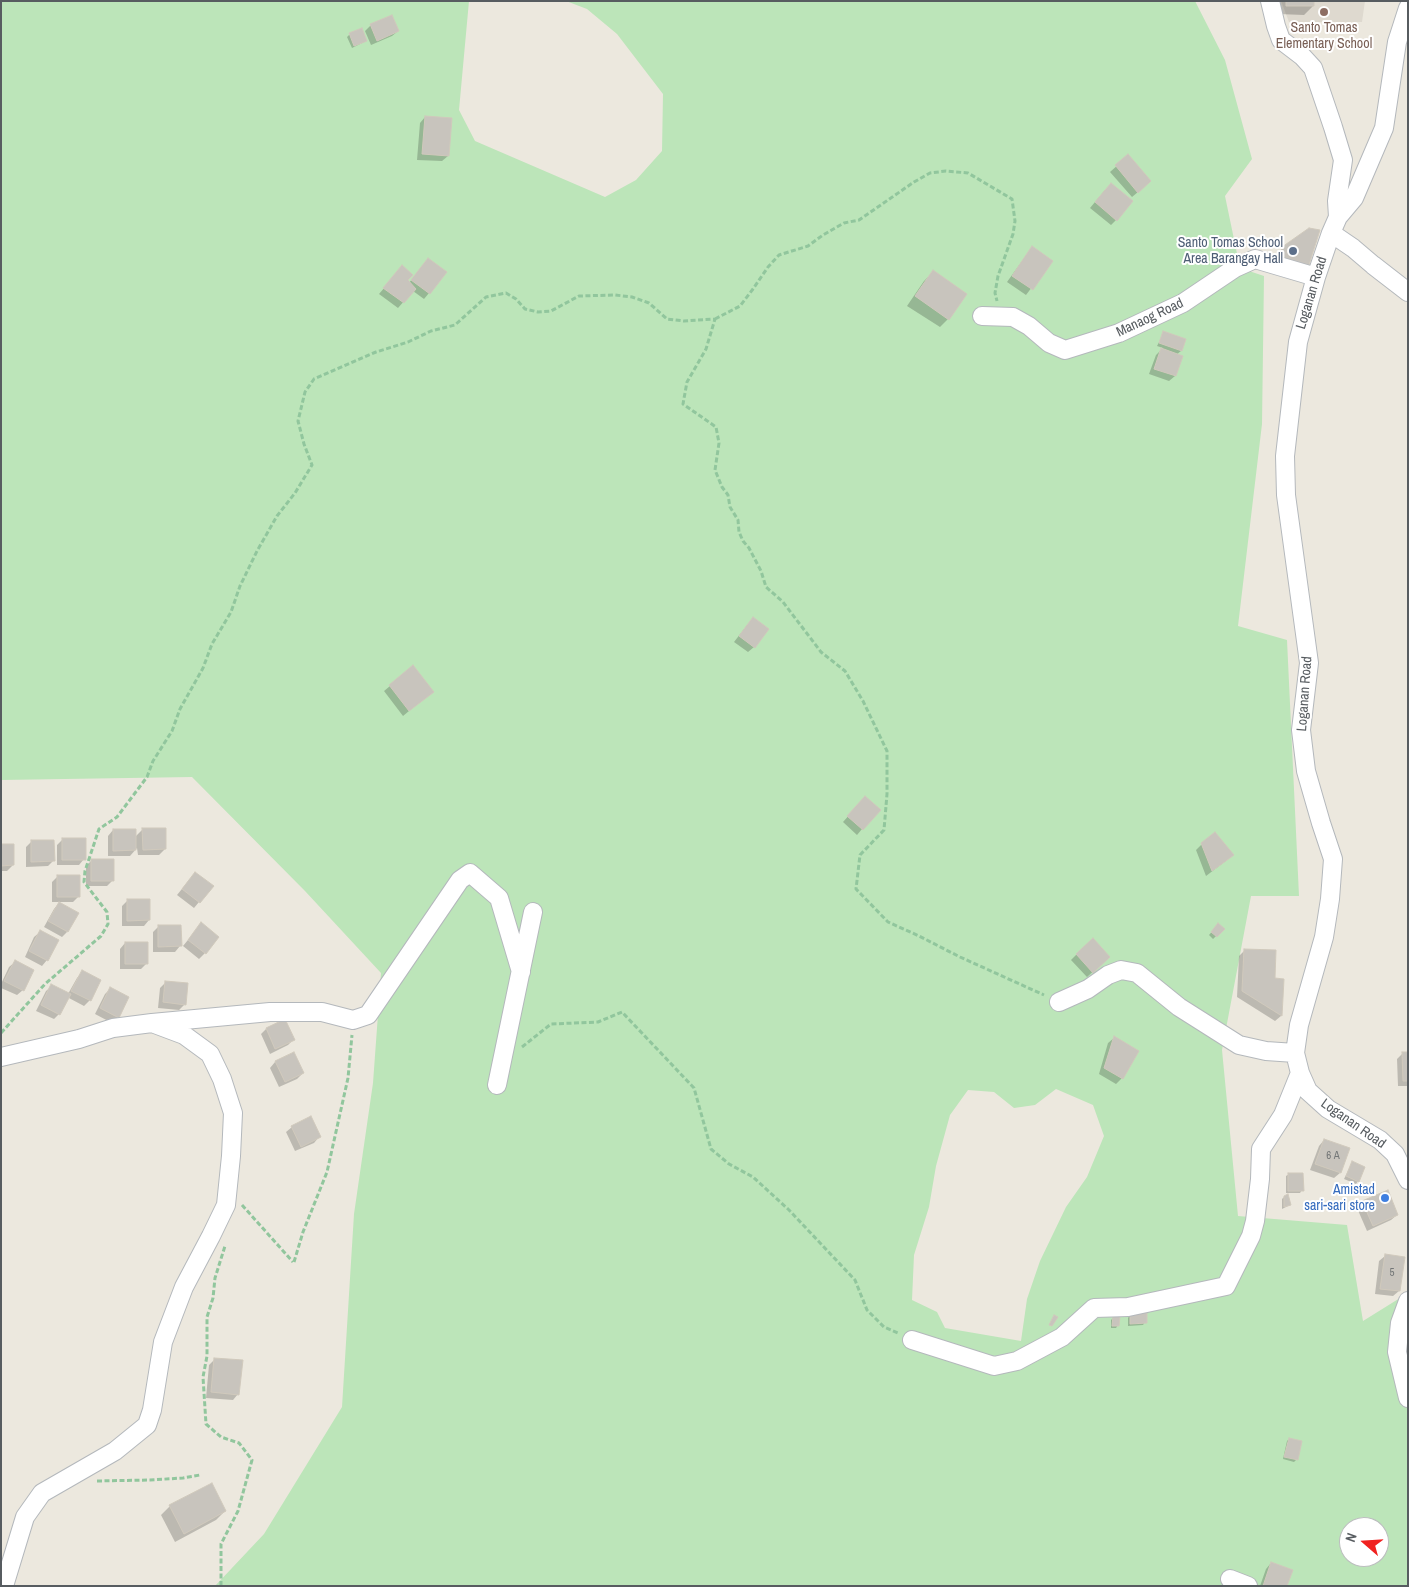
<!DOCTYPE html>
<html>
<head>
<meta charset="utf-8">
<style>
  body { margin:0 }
  #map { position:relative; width:1409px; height:1587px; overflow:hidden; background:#ece8de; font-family:"Archivo Narrow",sans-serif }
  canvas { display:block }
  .frame { position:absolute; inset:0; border:2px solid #575c60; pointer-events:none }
  .north { position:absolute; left:1339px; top:1517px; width:50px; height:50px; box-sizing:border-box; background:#fff; border:1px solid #bcbebf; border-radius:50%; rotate:289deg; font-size:14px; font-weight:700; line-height:20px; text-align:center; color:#575c60 }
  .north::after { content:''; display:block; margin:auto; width:18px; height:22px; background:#f02220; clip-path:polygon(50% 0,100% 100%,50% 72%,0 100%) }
</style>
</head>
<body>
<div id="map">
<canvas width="1409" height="1587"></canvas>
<div class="frame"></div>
<div class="north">N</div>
</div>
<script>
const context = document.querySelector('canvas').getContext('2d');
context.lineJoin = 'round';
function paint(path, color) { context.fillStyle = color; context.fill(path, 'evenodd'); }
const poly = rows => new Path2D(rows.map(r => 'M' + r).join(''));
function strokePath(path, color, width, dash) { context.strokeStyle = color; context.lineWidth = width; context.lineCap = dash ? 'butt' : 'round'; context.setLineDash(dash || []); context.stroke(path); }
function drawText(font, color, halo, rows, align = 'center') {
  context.font = font + ' "Archivo Narrow",sans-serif'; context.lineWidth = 4; context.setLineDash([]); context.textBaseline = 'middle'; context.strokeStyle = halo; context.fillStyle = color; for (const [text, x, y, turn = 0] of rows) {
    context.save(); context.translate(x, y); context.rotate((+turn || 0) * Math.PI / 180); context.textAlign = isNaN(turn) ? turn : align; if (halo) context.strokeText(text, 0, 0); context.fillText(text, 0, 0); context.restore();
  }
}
paint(poly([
  [1281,1,1365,1,1362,22,1289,22]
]), '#ded9cf');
paint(poly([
  [1,1,469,1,459,110,475,141,605,197,636,180,662,151,663,94,617,34,587,9,566,1,1195,1,1225,60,1252,159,1225,196,1240,268,1264,276,1262,424,1238,626,1287,640,1299,896,1251,896,1222,1050,1238,1216,1347,1225,1363,1321,1408,1293,1408,1586,215,1586,264,1534,342,1407,354,1214,373,1083,381,973,305,891,192,777,1,780],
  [1056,1089,1093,1105,1104,1136,1087,1177,1066,1207,1040,1261,1027,1299,1021,1341,945,1328,937,1312,912,1300,914,1255,929,1207,936,1166,950,1115,968,1090,994,1092,1014,1108,1035,1105],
  [1349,1527,1379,1527,1379,1557,1349,1557]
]), '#bce5b9');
paint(poly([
  [1278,1,1313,1,1313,6,1304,15,1278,14],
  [371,25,398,31,392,36,371,45,365,31],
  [350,34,366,41,352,48,347,37],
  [425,117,448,156,442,161,417,160,420,123],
  [1128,156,1144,187,1132,197,1110,172],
  [1105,190,1116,220,1111,225,1090,208],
  [1309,229,1273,268,1277,254],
  [1027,254,1051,262,1026,295,1007,282],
  [423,265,429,293,424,299,413,291,398,308,379,294,397,273,409,283],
  [933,272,948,319,940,327,907,306,924,281],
  [1164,333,1185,340,1181,351,1176,355,1182,357,1175,376,1169,381,1149,374,1156,355,1163,348,1157,346],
  [748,624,754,647,748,652,734,642],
  [413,667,432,692,403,716,384,691],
  [860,803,862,829,857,835,843,822],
  [143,829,165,849,159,855,138,855,137,848,130,856,108,856,108,836,113,830,135,837],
  [63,839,84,859,79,865,57,865,57,845],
  [32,841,53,861,48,866,26,867,26,847],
  [1202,844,1227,860,1206,876,1196,850],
  [1,845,13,865,7,871,1,871],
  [91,861,113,880,107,886,86,886,86,866],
  [57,877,79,896,73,902,52,902,52,882],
  [190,879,199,902,194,908,177,895],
  [128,900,149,920,144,926,122,926,122,906],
  [59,903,67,932,62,937,44,927,54,909],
  [201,924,205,953,199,959,183,946],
  [159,926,180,946,175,952,153,952,153,932],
  [1216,927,1223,929,1213,939,1209,935],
  [40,932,47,960,42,966,25,957,34,937],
  [1092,939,1109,957,1087,977,1071,960],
  [125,943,147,963,141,969,120,969,120,949],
  [1245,950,1273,979,1282,980,1281,1016,1275,1021,1237,997,1239,956],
  [15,962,23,990,17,995,1,988,1,984,9,967],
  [82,972,90,1000,84,1006,67,997,59,1014,54,1019,36,1011,46,991,52,986,68,994,77,978],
  [166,982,185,1004,179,1010,158,1008,160,988],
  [110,989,118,1017,112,1023,95,1014,105,994],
  [266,1029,294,1039,288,1045,270,1054,261,1034],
  [1114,1038,1122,1078,1116,1084,1099,1074,1108,1043],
  [1403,1053,1408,1053,1408,1086,1398,1086,1397,1059],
  [294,1054,303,1073,297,1079,279,1087,270,1068,275,1062],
  [292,1127,319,1137,314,1143,295,1151,286,1132],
  [1324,1140,1349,1149,1340,1173,1334,1178,1310,1170,1319,1146],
  [1352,1163,1358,1181,1356,1184,1344,1179],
  [1289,1174,1302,1190,1300,1193,1286,1193,1286,1176],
  [1387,1191,1397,1215,1391,1220,1367,1231,1357,1208,1362,1202],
  [1284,1197,1290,1205,1282,1209,1282,1199],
  [1385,1256,1399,1291,1393,1296,1375,1294,1379,1261],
  [1130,1315,1145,1322,1143,1325,1128,1326,1128,1318],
  [1114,1317,1118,1325,1116,1328,1111,1328,1111,1320],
  [215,1359,238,1394,233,1400,206,1398,209,1365],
  [1289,1439,1296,1460,1294,1462,1283,1459,1287,1441],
  [170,1506,225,1511,216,1520,175,1542,161,1515],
  [1271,1563,1286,1586,1260,1586,1266,1569]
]), '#0003');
const building = poly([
  [1286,1,1314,1,1314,6,1286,6,1286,1],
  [392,15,399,31,377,41,370,24,392,15],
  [362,28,367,41,354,46,349,33,362,28],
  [425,116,452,118,449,156,422,154,425,116],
  [1128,154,1151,181,1138,193,1115,165,1128,154],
  [1111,183,1133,201,1117,221,1095,202,1111,183],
  [1309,228,1320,230,1308,268,1278,263,1282,247,1309,228],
  [1032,246,1053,261,1033,290,1012,276,1032,246],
  [428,258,447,272,430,294,411,280,428,258],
  [402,265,413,275,408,280,416,289,404,303,383,288,402,265],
  [933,270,967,294,949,320,915,296,933,270],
  [1163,331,1186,339,1182,351,1159,343,1163,331],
  [1161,348,1183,356,1176,376,1154,369,1161,348],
  [753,617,769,629,755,648,739,636,753,617],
  [413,665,434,692,409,711,389,685,413,665],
  [865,796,881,810,863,830,847,816,865,796],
  [142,828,166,828,166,849,143,850,142,828],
  [113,829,136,829,136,850,113,851,113,829],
  [1215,832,1234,855,1212,871,1201,843,1215,832],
  [62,838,86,838,86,860,62,860,62,838],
  [31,840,54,840,55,861,31,862,31,840],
  [1,844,14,844,14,865,1,866,1,844],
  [91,859,114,859,114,881,91,881,91,859],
  [195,872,214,886,200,903,182,889,195,872],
  [57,875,80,875,80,897,57,897,57,875],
  [127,899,150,899,150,920,127,921,127,899],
  [59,902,79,913,68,932,48,921,59,902],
  [201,922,219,937,206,954,188,940,201,922],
  [1218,923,1225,929,1217,937,1211,932,1218,923],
  [158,925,181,925,182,946,158,947,158,925],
  [40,930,59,940,48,961,29,951,40,930],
  [1093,938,1110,957,1093,973,1076,954,1093,938],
  [125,942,148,942,148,964,125,964,125,942],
  [1244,949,1276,950,1275,978,1284,979,1282,1016,1242,991,1244,949],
  [15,960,34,970,24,991,4,981,15,960],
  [82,970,101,980,91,1001,71,991,82,970],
  [165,981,188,983,186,1005,163,1002,165,981],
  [51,984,71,994,60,1015,41,1005,51,984],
  [110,987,129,997,119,1018,100,1008,110,987],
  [285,1019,295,1040,275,1049,266,1028,285,1019],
  [1114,1036,1139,1051,1123,1079,1104,1068,1114,1036],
  [294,1052,304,1073,285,1082,275,1061,294,1052],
  [1402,1052,1408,1052,1408,1081,1403,1081,1402,1052],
  [311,1116,321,1137,301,1147,291,1126,311,1116],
  [1324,1139,1350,1148,1341,1173,1315,1164,1324,1139],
  [1352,1161,1365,1167,1359,1182,1346,1176,1352,1161],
  [1288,1173,1303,1173,1304,1191,1288,1191,1288,1173],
  [1388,1190,1398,1215,1373,1226,1362,1201,1388,1190],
  [1288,1194,1291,1205,1284,1207,1284,1196,1288,1194],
  [1385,1254,1405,1257,1400,1291,1380,1289,1385,1254],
  [1147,1313,1147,1323,1130,1324,1130,1314,1147,1313],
  [1054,1315,1058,1317,1052,1326,1049,1325,1054,1315],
  [1113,1316,1120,1316,1119,1326,1112,1326,1113,1316],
  [214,1358,243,1360,239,1395,211,1392,214,1358],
  [1289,1438,1302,1441,1298,1460,1284,1457,1289,1438],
  [212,1483,226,1511,184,1534,169,1505,212,1483],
  [1271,1562,1293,1570,1287,1586,1263,1586,1271,1562]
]);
paint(building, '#c8c4bd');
strokePath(building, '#d0c9bc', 1);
const minor = poly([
  [1270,1,1276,26,1281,40,1302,56,1313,68,1333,127,1343,160,1337,201,1338,217],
  [1408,8,1397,42,1384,128,1354,198,1338,217,1331,233,1316,277,1298,342,1285,456,1286,495,1309,663,1301,730,1306,771,1321,823,1333,859,1330,899,1324,937,1299,1025,1295,1053,1300,1073,1308,1091,1328,1109,1380,1140,1395,1154,1408,1180],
  [1331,233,1353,248,1373,265,1408,292],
  [982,316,1013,317,1029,326,1049,343,1065,350,1119,333,1183,303,1235,268,1255,259,1316,277],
  [1059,1002,1088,989,1108,975,1121,970,1137,973,1179,1007,1239,1045,1266,1051,1295,1053],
  [1,1057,79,1039,113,1028,152,1023,270,1012,322,1012,353,1020,368,1015,460,880,470,873,499,898,521,972],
  [497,1085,533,912],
  [1408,1301,1400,1323,1397,1352,1408,1398],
  [912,1340,994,1366,1017,1361,1062,1337,1094,1308,1128,1307,1226,1286,1251,1236,1255,1221,1260,1179,1261,1149,1283,1115,1300,1073],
  [1230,1579,1248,1586],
  [4,1586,25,1517,42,1493,115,1451,147,1425,152,1410,163,1342,184,1287,211,1236,226,1205,231,1156,233,1113,222,1079,210,1054,184,1035,152,1023]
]);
strokePath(minor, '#b4b8bc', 20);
strokePath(poly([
  [715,319,740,306,753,289,768,267,779,255,808,246,823,235,844,223,859,220,914,182,930,173,946,171,968,173,1012,199,1015,221,1013,234,998,276,995,293,997,301],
  [1,1033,45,984,101,936,108,924,107,912,84,882,85,871,99,829,117,817,147,777,153,761,172,731,180,709,203,668,212,644,231,612,240,586,257,551,277,516,295,493,312,465,304,444,298,421,305,392,314,379,376,352,408,342,431,331,455,325,486,297,506,293,516,299,525,309,538,312,551,311,579,296,615,295,632,297,649,303,667,319,684,321,715,319,706,349,687,382,683,404,716,427,719,443,715,470,722,487,728,495,730,507,738,520,739,532,743,541,749,548,761,571,766,587,783,602,821,652,845,671,863,701,887,751,887,794,884,830,860,855,856,889,888,922,919,936,960,957,1044,995],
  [522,1047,551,1024,598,1022,622,1012,694,1088,711,1149,729,1164,753,1177,789,1210,855,1280,867,1310,884,1327,898,1333],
  [242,1205,293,1262],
  [294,1262,303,1232,327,1172,348,1078,352,1035],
  [97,1481,150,1480,183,1478,200,1475],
  [221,1586,221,1544,238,1511,252,1460,239,1443,221,1437,206,1424,203,1377,207,1356,207,1317,213,1298,215,1278,225,1246]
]), '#91c69d', 3, [5, 2.5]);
strokePath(minor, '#fff', 18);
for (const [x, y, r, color] of [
  [1324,12,5,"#8d6e63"],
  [1293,251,5,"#5c6f8a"],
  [1385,1198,5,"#3f7fe0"]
]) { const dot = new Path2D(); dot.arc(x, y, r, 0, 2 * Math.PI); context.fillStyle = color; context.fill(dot); strokePath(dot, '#fff', 2); }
drawText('11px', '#737677', null, [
  ["6 A",1333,1156],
  ["5",1392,1273]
]);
drawText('14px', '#785e54', '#fff', [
  ["Santo Tomas",1324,28],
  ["Elementary School",1324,44]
]);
drawText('14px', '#4e5e75', '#fff', [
  ["Santo Tomas School",1283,243],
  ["Area Barangay Hall",1283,259]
], 'right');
drawText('14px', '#575c60', '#fff', [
  ["Loganan Road",1312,293,-73],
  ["Manaog Road",1150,318,-25],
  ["Loganan Road",1305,694,-86],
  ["Loganan Road",1353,1124,35]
]);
drawText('14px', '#366cbe', '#fff', [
  ["Amistad",1375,1190],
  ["sari-sari store",1375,1206]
], 'right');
</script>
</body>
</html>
